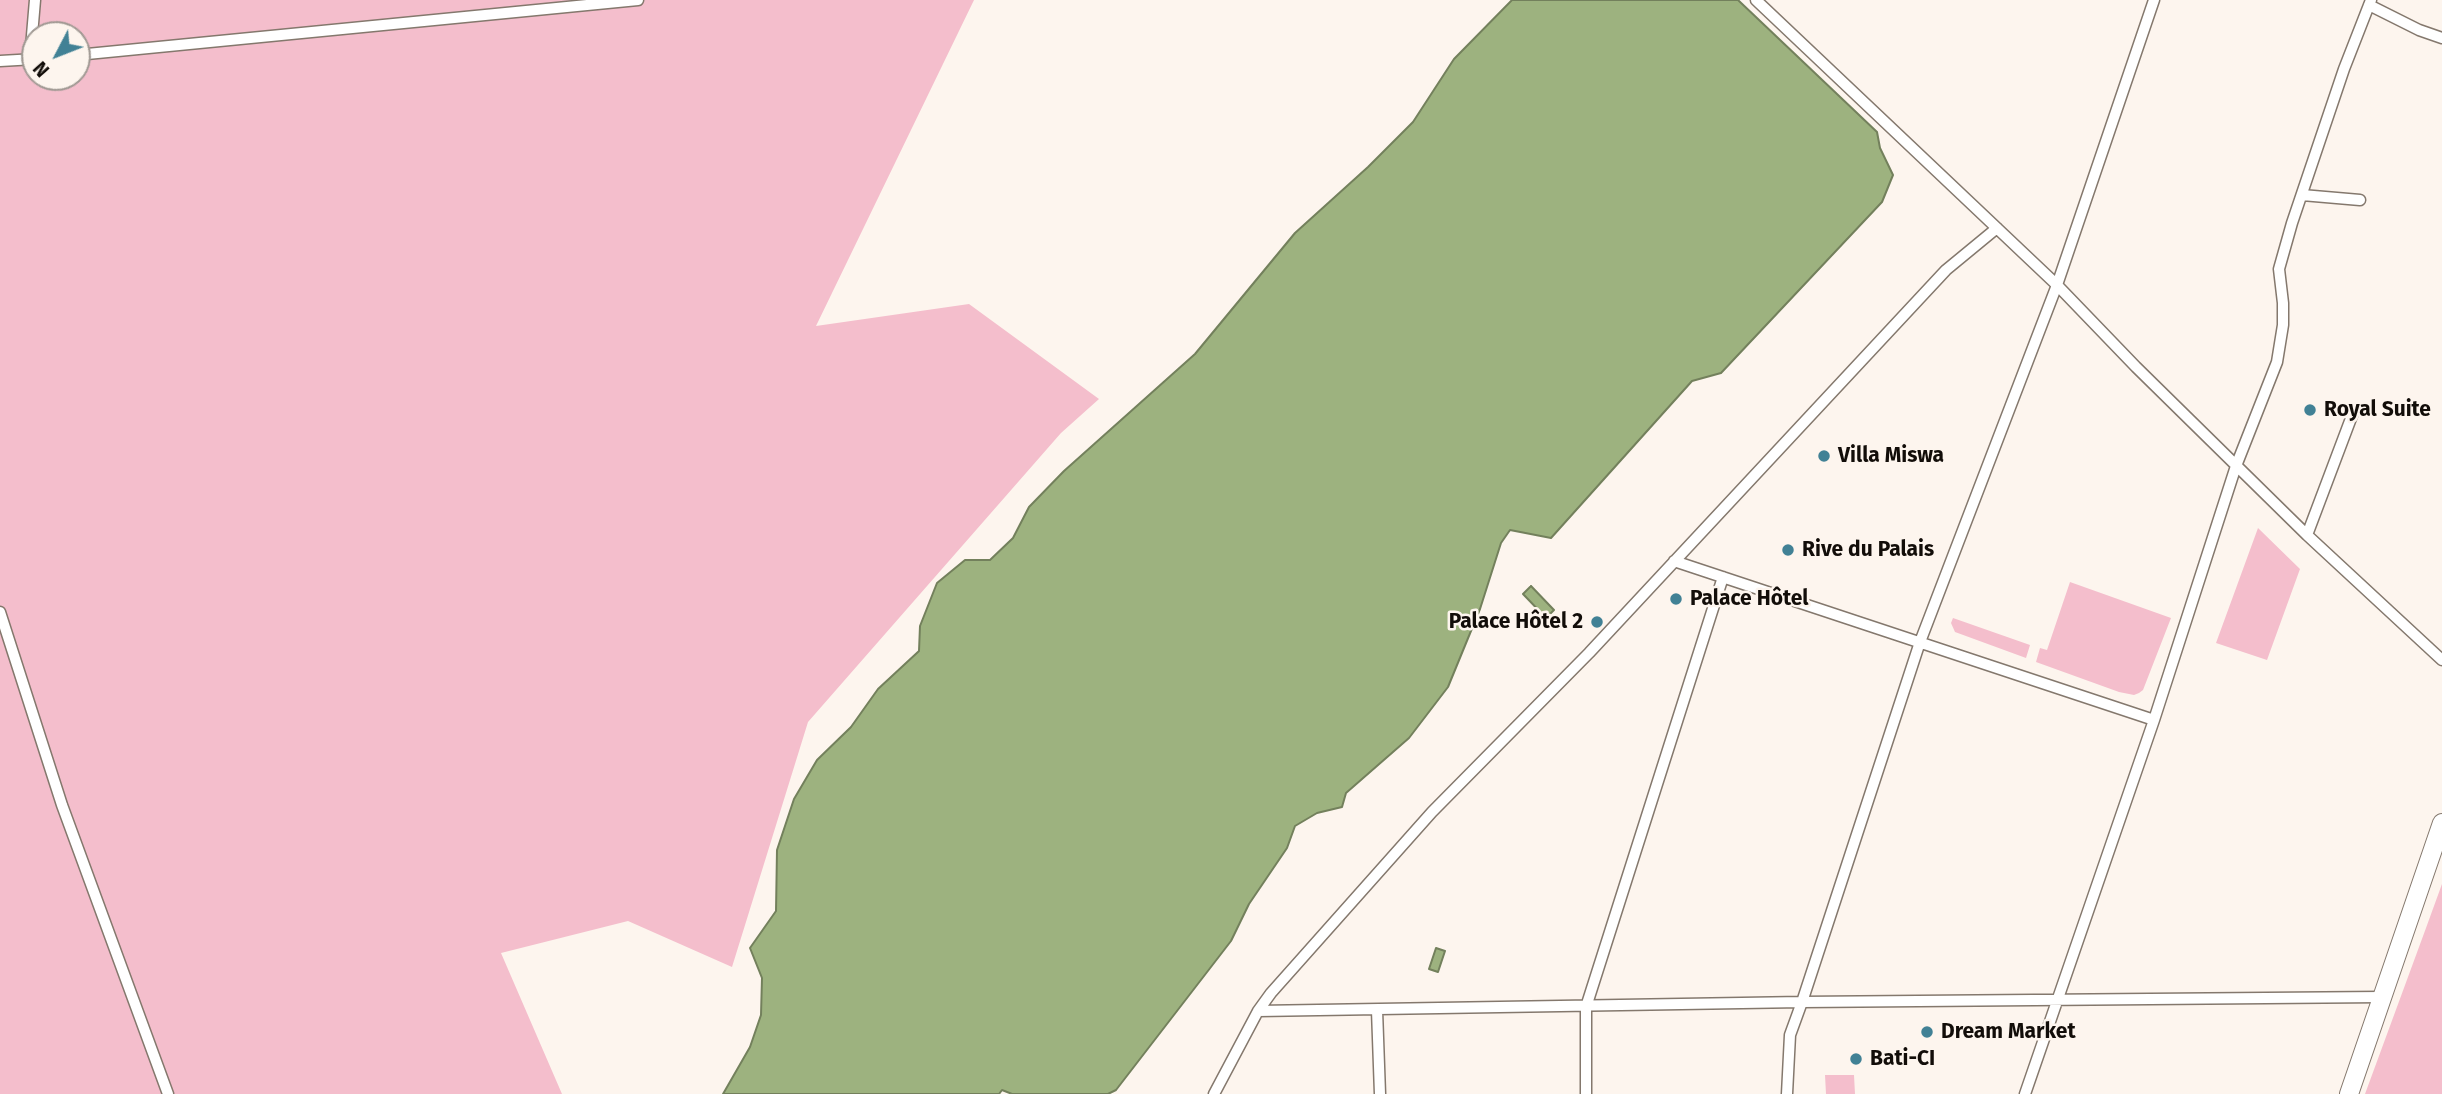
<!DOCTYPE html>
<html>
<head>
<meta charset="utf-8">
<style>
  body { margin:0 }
  #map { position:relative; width:2442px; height:1094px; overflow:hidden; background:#fdf5ee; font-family:"Fira Sans",sans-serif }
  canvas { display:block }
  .north { position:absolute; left:21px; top:21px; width:70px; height:70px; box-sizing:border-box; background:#fdf5ee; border:2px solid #9f9892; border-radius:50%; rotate:228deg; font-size:19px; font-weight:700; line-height:28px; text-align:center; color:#120d09 }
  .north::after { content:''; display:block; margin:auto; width:24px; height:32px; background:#418195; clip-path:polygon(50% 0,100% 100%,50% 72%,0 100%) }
</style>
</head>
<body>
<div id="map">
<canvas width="2442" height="1094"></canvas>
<div class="north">N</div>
</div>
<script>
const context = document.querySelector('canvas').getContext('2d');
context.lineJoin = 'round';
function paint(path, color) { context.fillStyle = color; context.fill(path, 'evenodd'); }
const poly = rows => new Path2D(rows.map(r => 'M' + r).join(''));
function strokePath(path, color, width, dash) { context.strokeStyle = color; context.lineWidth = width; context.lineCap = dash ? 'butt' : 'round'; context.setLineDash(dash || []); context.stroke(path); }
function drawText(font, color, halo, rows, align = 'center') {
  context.font = font + ' "Fira Sans",sans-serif'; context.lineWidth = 5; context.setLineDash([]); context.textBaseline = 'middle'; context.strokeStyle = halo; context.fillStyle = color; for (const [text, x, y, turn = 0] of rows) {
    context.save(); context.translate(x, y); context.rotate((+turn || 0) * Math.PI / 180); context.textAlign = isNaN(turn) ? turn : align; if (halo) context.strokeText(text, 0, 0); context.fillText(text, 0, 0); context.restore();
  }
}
paint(poly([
  [0,0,974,0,816,326,969,304,1099,399,1061,433,808,722,732,967,628,921,501,953,562,1094,0,1094],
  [35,35,77,35,77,77,35,77],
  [2258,528,2300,569,2267,660,2216,643],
  [2070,582,2171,618,2143,690,2139,693,2134,695,2119,692,2036,662,2040,648,2047,650],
  [1953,618,2030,645,2026,658,1955,632,1951,623],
  [2442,884,2442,1094,2365,1094,2426,928],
  [1825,1075,1854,1075,1855,1094,1826,1094]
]), '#f4becc');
const water = poly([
  [1512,0,1738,0,1877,132,1880,148,1893,175,1882,202,1721,373,1692,381,1551,538,1510,530,1501,543,1480,609,1448,687,1409,738,1346,793,1342,807,1317,813,1295,826,1287,848,1249,904,1231,941,1116,1090,1108,1094,1012,1094,1002,1090,999,1094,723,1094,750,1047,761,1015,762,978,750,948,776,911,777,850,794,799,817,760,851,727,878,689,919,651,920,626,937,583,965,560,990,560,1013,538,1029,507,1064,471,1195,354,1295,233,1368,167,1413,122,1454,59,1512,0],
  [1531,586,1554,610,1546,618,1523,594,1531,586],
  [1436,948,1445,951,1438,972,1429,969,1436,948]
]);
paint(water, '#9db27f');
strokePath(water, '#73805c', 2);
const minor = poly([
  [1756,0,2057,285,2136,367,2307,535,2442,660],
  [2369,5,2419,30,2442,38],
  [77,55,638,0],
  [30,59,35,0],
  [0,61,35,59],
  [2302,195,2360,200],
  [2307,535,2353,413],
  [1674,561,2154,720],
  [0,612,62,805,168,1094],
  [1377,1010,1380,1094],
  [1258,1011,1802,1002,2382,997],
  [1214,1094,1258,1011,1271,993,1432,812,1589,653,1946,270,1997,228],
  [1586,1094,1586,1007,1723,577],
  [1787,1094,1790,1035,1802,1002,1920,642,2057,285,2154,0],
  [2025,1094,2154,720,2236,466,2277,362,2283,325,2283,303,2279,269,2292,223,2344,69,2371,0]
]);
const trunk = poly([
  [2349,1094,2442,823]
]);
strokePath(minor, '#84786d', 13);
strokePath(trunk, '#84786d', 20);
strokePath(minor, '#fff', 10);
strokePath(trunk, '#fff', 18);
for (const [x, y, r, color] of [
  [2310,410,7,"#418195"],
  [1824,456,7,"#418195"],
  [1788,550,7,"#418195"],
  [1676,599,7,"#418195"],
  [1597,622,7,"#418195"],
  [1927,1032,7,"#418195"],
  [1856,1059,7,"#418195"]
]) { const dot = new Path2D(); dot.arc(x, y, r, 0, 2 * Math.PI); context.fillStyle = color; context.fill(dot); strokePath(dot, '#fdf5ee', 2.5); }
drawText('bold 21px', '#120d09', '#fdf5ee', [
  ["Royal Suite",2324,410],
  ["Villa Miswa",1838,456],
  ["Rive du Palais",1802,550],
  ["Palace Hôtel",1690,599],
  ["Palace Hôtel 2",1583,622,"right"],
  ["Dream Market",1941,1032],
  ["Bati-CI",1870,1059]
], 'left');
</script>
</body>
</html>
